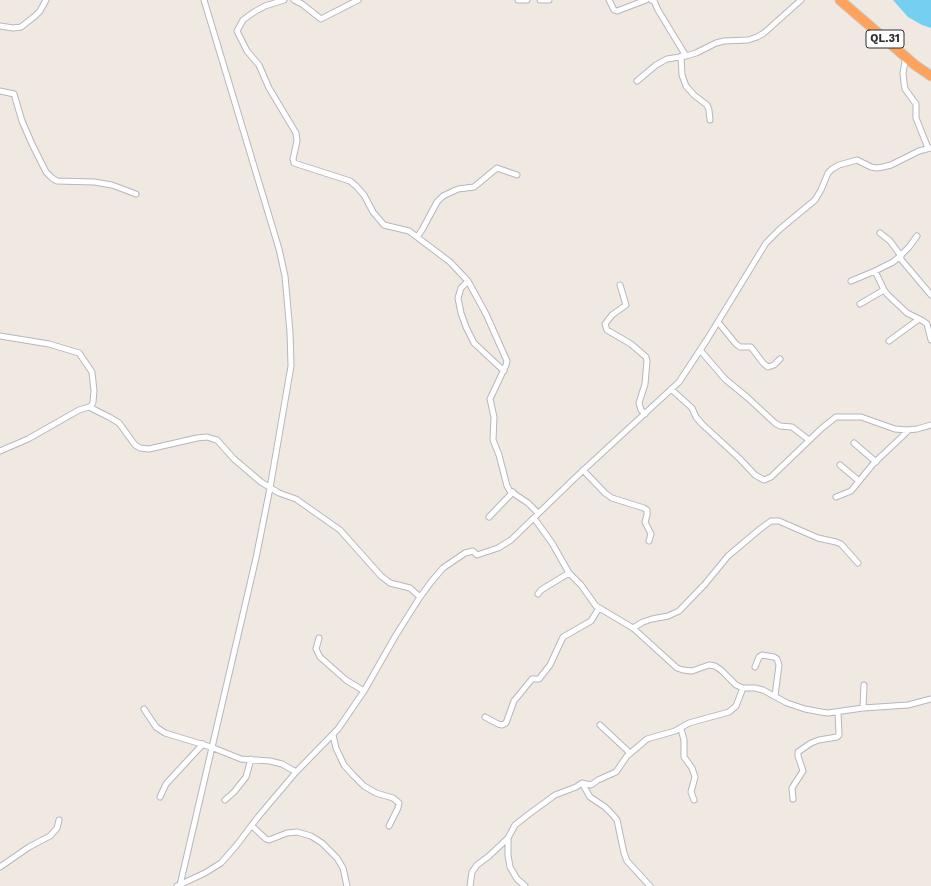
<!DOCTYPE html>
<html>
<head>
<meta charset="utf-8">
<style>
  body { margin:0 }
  canvas { display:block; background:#efe9e1 }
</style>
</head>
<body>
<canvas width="931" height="886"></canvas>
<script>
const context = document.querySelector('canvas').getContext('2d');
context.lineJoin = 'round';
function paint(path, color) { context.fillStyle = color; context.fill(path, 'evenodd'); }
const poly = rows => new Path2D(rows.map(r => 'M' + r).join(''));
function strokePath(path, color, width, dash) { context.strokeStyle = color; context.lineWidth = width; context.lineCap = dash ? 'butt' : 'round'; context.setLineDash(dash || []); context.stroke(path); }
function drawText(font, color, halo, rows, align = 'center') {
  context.font = font + ' "Work Sans",sans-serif'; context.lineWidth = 3; context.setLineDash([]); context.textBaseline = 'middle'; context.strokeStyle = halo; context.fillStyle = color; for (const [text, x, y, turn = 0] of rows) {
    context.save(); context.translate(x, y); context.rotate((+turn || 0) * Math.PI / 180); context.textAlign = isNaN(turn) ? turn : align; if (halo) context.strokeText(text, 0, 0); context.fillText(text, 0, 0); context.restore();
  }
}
paint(poly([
  [893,0,931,0,931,28,922,25,908,17]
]), '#75cff0');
const street = poly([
  [284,0,265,6,254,12,243,20,237,31,247,51,259,65,269,88,296,133,297,141,293,159,294,163,350,181,356,186,364,195,373,212,384,225,409,231,450,262,468,281,486,314,507,361,506,365,490,399,494,417,493,440,499,455,507,486,510,491,528,503,538,513],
  [294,0,302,4,321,19,358,0],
  [518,0,527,0],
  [540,0,549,0],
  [609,0,614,10,617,11,646,0],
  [651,0,654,1,658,10,686,56],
  [0,26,13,28,21,27,35,16,40,11,46,0],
  [681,56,682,75,686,86,694,95,707,105,709,110,710,120],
  [906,56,903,73,904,83,905,89,916,104,916,118,928,148],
  [637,81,656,65,667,59,686,56,696,53,716,43,724,41,748,40,757,37,764,33,801,0],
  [0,91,14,94,22,121,32,144,46,172,52,178,57,181,94,182,112,185,136,194],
  [880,233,890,241,901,256],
  [917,236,909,247,899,257,931,295],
  [417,237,422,230,437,202,443,196,458,189,474,187,497,168,517,175],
  [875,271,884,290,887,294,907,313,923,321,927,324,931,340],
  [468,281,461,288,458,298,461,313,466,327,474,343,504,371],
  [851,281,875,271,893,262,899,257],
  [620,285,626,305,612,315,605,324,607,330,631,344,646,357,647,361,645,384,639,403,641,410,645,414],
  [860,304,884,290],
  [718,322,736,344,740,347,751,347,763,363,768,367,774,365,780,359],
  [0,336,49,344,79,353,92,372,94,391,93,402,91,407],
  [889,341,919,319],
  [700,350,725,379,748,398,775,423,780,426,792,427,809,440],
  [671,389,692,408,696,417,702,424,740,459,755,475,764,480,771,477,822,428,836,417,861,417,895,429,907,430,917,429,931,425],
  [854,443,876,462],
  [0,451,28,439,79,410,89,407,109,417,119,423,135,445,140,448,149,449,197,438,207,437,213,439,217,440,234,459,261,482,279,493,296,499,340,530,381,576,390,583,410,588,420,597],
  [840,465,859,481],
  [583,470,605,493,612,498,644,508,647,510,647,515,645,522,651,534,649,541],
  [836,497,851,491,873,464,909,430],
  [489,517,513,492],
  [534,518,552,543,569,573,581,585,596,606,633,628,677,668,683,670,692,671,709,665,715,666,721,670,736,685,743,688,755,688,763,690,787,703,805,709,821,712,828,713,863,708,908,705,931,699],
  [538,594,541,590,569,573],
  [633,628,643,622,652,619,668,616,679,611,705,584,728,556,760,529,771,521,779,521,818,538,836,542,841,544,858,563],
  [319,638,316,649,320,657,346,680,364,691],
  [755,667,759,657,762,655,774,657,777,659,779,665,775,696],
  [863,708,864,685],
  [144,709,156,727,165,733,211,747,241,759,270,761,282,764,296,772],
  [485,717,498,724,502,725,506,723,514,701,532,679,539,679,550,665,563,637,591,621,599,608],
  [600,725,630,753],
  [681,729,684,740,684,757,692,768,695,777,691,792,694,800],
  [333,735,336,748,344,765,353,775,364,786,376,793,393,798,399,803,398,808,389,826],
  [582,783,590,797,605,807,612,814,617,820,624,853,627,861,650,886],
  [160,797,166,784,203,744],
  [793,799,792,788,803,771,798,756,798,752,811,743,819,740,837,737,839,735,838,712],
  [225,800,234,792,246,777,251,759],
  [252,826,266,839,269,840,287,833,297,832,311,836,322,843,337,858,343,868,347,886],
  [508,838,508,855,510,867,517,879,525,886],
  [0,867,29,847,50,836,57,828,59,820],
  [180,885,256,558,270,488,291,366,290,332,285,276,279,249,204,0],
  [177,886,205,873,221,863,236,846,258,817,296,772,338,729,364,691,396,635,420,597,431,582,443,568,465,553,473,551,477,555,498,548,511,540,576,477,679,382,708,338,766,243,780,229,815,200,821,190,828,173,832,169,839,165,857,160,871,167,877,168,883,167,891,165,919,151,931,148],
  [470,886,472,872,477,865,489,856,508,838,515,825,529,814,555,795,576,787,582,783,591,785,598,780,616,772,627,756,647,739,675,731,689,723,729,712,736,706,743,688]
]);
const highway = poly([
  [840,0,915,65,931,76]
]);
strokePath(street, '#b4b7c1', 7);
strokePath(highway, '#c9c9c9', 11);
strokePath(street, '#fff', 5);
strokePath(highway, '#ffa35c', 9);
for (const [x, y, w] of [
  [885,39,38]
]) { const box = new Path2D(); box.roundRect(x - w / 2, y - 9, w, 18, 3); context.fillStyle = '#fff'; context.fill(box); strokePath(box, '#2e2e2e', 1); }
drawText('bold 11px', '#2e2e2e', null, [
  ["QL.31",885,39]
]);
</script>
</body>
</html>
